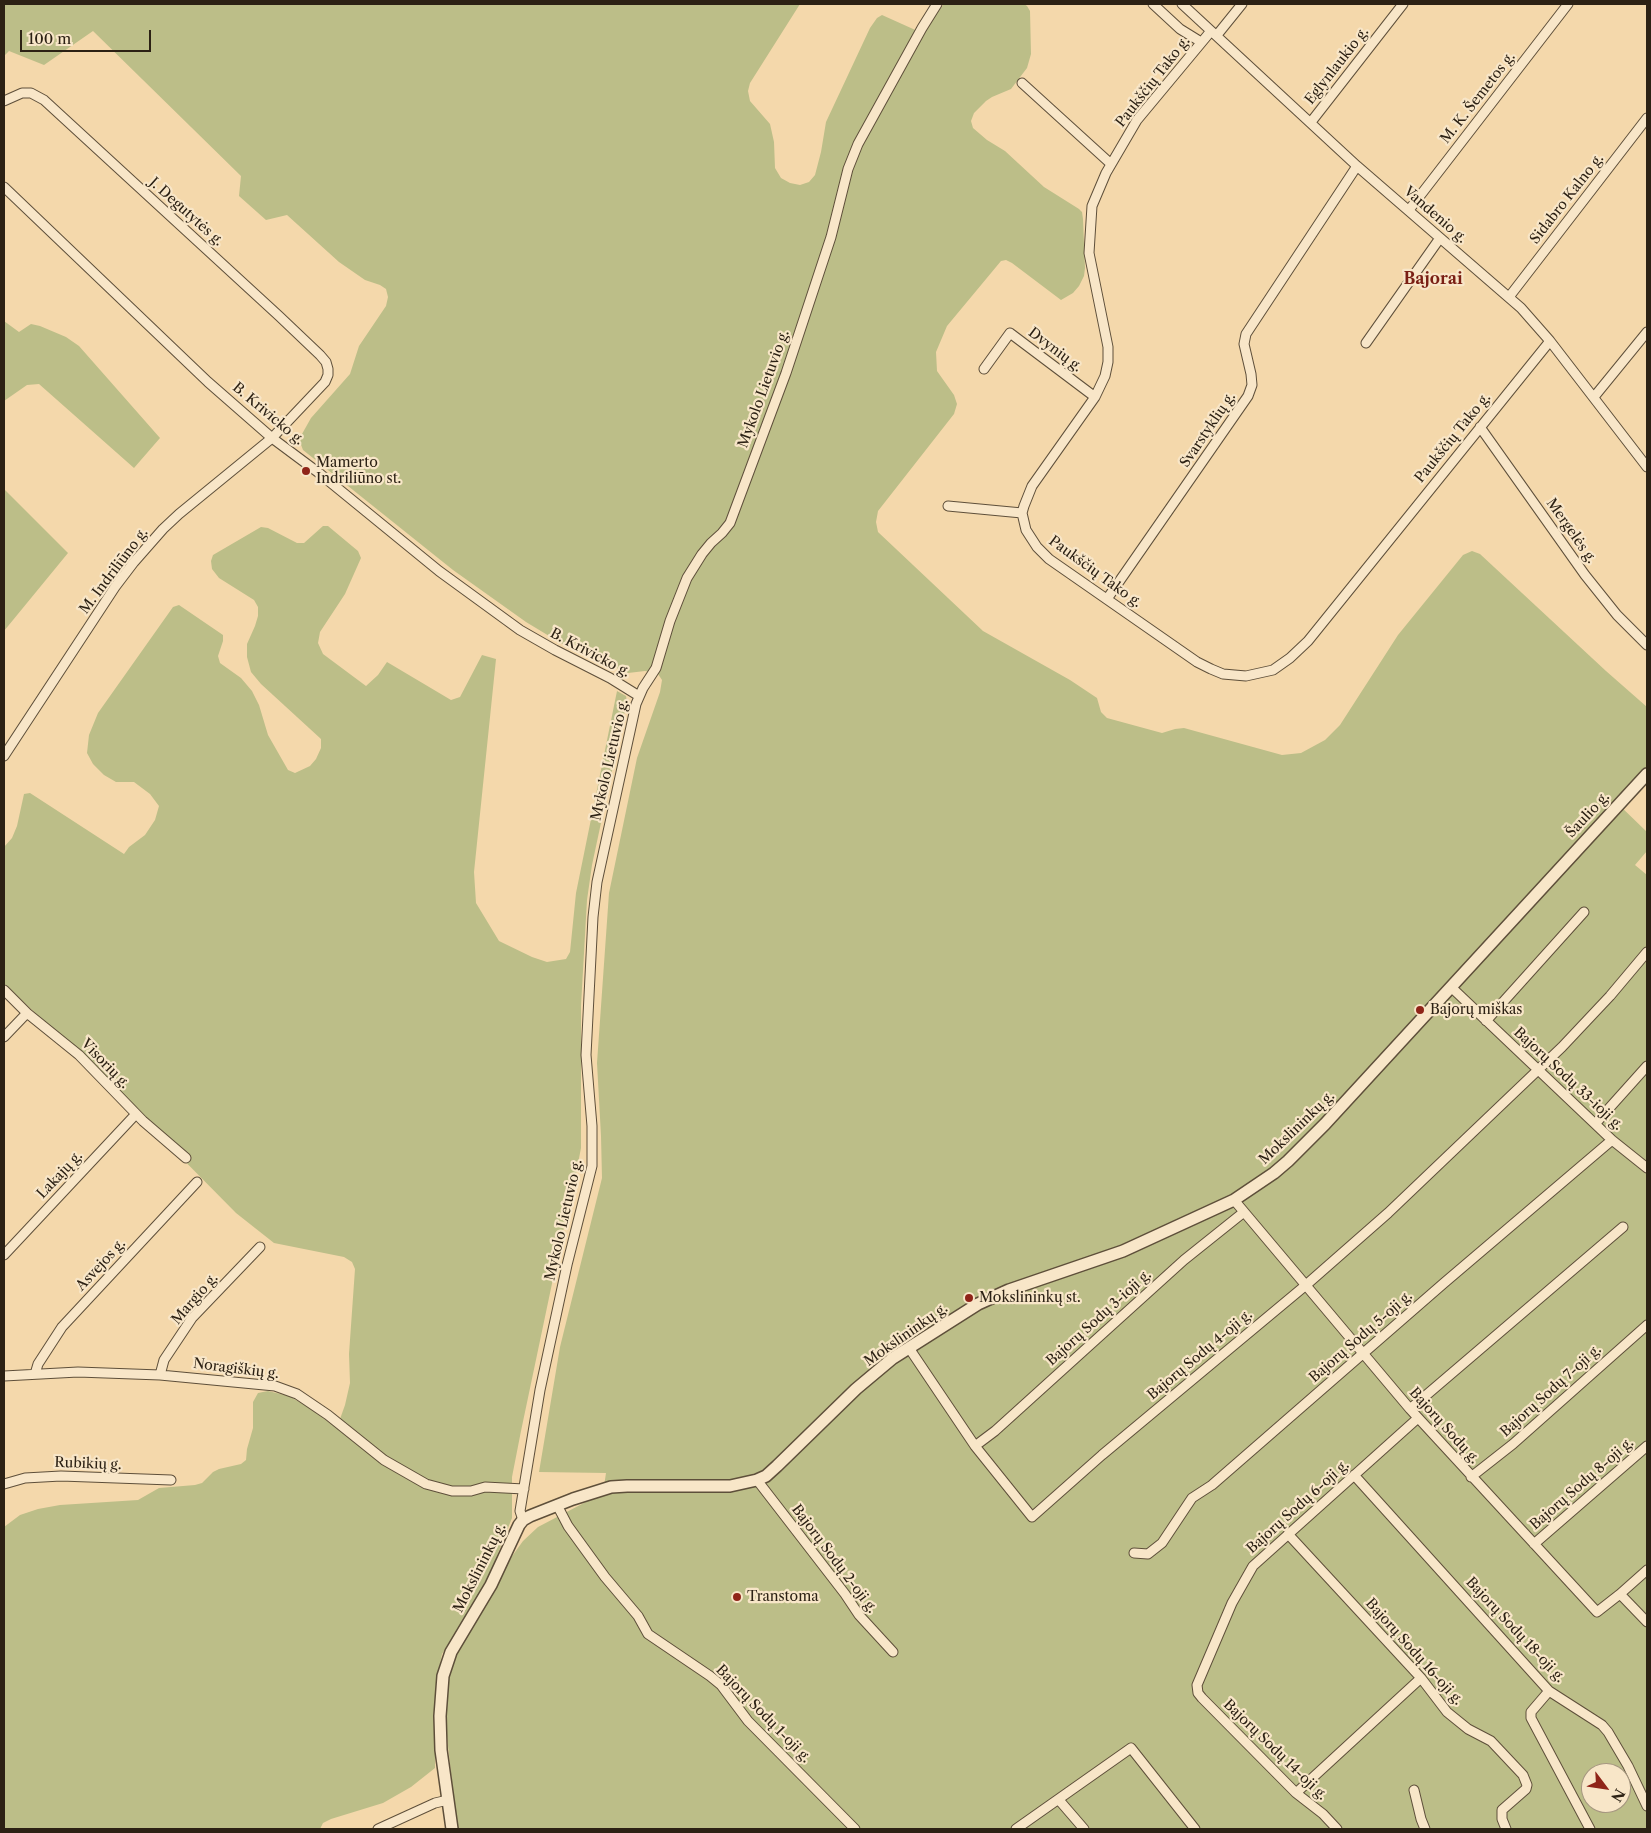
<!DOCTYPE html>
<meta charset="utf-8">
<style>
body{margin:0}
#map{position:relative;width:1651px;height:1833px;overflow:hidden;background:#f4d8ab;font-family:"Libre Caslon Text",serif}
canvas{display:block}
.frame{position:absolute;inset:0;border:5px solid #2c2114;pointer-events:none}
.north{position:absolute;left:1581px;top:1763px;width:50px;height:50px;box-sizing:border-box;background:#f8e6c8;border:1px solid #a69780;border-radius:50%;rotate:121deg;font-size:14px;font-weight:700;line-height:20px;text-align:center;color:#2c2114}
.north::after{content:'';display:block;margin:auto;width:18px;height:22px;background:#8f2418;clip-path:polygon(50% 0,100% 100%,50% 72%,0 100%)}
.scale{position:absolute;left:20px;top:30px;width:131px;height:22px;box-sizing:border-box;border:2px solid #2c2114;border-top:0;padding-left:6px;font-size:15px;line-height:18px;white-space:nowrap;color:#2c2114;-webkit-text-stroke:4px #f8e6c8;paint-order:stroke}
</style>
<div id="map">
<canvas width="1651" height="1833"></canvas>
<div class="frame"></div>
<div class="north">N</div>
<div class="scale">100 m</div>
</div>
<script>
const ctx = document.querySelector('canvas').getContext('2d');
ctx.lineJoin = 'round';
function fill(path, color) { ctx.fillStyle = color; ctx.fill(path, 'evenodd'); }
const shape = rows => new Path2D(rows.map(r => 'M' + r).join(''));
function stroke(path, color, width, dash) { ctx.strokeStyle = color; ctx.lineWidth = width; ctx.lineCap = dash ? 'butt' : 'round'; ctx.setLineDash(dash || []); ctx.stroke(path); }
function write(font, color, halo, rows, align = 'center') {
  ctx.font = font + ' "Libre Caslon Text",serif'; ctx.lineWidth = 4.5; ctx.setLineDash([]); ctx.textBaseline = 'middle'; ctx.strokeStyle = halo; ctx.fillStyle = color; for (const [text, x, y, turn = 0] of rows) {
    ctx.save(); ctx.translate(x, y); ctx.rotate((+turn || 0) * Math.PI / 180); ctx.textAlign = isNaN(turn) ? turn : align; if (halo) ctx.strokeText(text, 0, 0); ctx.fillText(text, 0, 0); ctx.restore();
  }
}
const green = shape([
 [4,4,800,4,750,83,748,91,750,101,770,124,774,142,775,168,781,178,790,183,800,185,809,182,815,175,821,152,826,122,870,28,877,18,882,15,922,33,944,4,1024,4,1027,6,1030,11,1031,54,1027,68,1011,89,992,97,986,101,974,113,971,121,973,128,987,140,1005,151,1044,187,1079,209,1082,212,1083,219,1085,268,1084,276,1079,286,1073,293,1061,300,1012,263,1006,260,1001,261,947,326,936,352,937,371,954,395,957,404,954,414,878,511,876,522,878,532,983,631,1070,680,1097,698,1101,712,1107,718,1162,733,1175,729,1184,728,1282,755,1301,753,1325,740,1340,725,1398,635,1463,555,1472,551,1480,554,1606,671,1647,707,1647,767,1616,802,1647,832,1647,851,1635,865,1647,875,1647,1829,457,1829,445,1718,447,1677,453,1654,505,1566,523,1541,538,1527,603,1493,606,1473,539,1472,560,1347,602,1178,601,1136,597,1063,609,893,637,758,660,692,662,680,658,674,645,671,628,673,564,645,526,622,453,570,303,450,300,442,302,434,311,418,350,374,359,346,386,306,388,297,386,289,380,285,365,280,339,262,287,215,266,220,239,196,241,176,93,31,44,65,9,51,4,56],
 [1591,1773,1621,1773,1621,1803,1591,1803],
 [4,321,19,332,31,324,40,326,66,337,79,346,160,438,134,468,39,384,27,385,4,401],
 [4,489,68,553,4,631],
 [323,526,328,526,358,551,361,558,345,594,320,632,318,643,323,654,366,686,378,675,387,662,451,700,460,697,482,655,496,659,474,872,476,903,499,941,532,957,547,962,566,959,570,952,576,893,617,691,626,696,627,701,592,865,587,900,581,1006,581,1148,574,1184,562,1236,521,1431,512,1477,512,1518,489,1576,476,1601,442,1654,437,1678,435,1713,435,1768,411,1787,383,1803,331,1819,323,1823,320,1829,4,1829,4,1527,20,1515,38,1509,60,1505,138,1500,159,1488,195,1485,202,1483,213,1472,219,1469,241,1464,246,1460,247,1449,253,1428,253,1402,258,1393,268,1391,289,1396,310,1408,331,1424,340,1419,345,1405,350,1383,349,1354,355,1269,352,1262,344,1257,274,1243,236,1213,72,1047,4,984,4,847,12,838,17,826,24,794,30,793,124,854,129,847,145,835,155,820,159,806,150,794,134,782,116,782,104,775,93,764,87,753,89,735,98,713,173,607,179,605,223,635,223,641,218,656,220,663,241,678,252,691,259,705,268,735,288,770,295,773,310,766,316,759,321,748,321,739,261,684,251,672,247,657,247,644,255,626,258,616,258,607,254,600,219,578,212,569,211,561,213,555,261,527,268,528,297,543,304,543]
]);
const minor = shape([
 [1153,4,1180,29,1201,42],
 [1182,4,1357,166,1521,308,1550,341,1647,467],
 [1211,31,1137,120,1106,173,1092,206,1089,253,1108,347,1108,362,1105,376,1095,397,1032,486,1024,506,1022,513,1026,530,1037,547,1049,559,1197,662,1211,669,1223,674,1246,676,1273,670,1290,658,1308,641,1550,341],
 [1217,35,1242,4],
 [1022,83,1111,164],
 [4,101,22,93,31,93,44,100,279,316,320,355,326,362,328,369,328,375,325,382,272,438,179,514,163,529,134,562,115,587,4,756],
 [1311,122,1403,4],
 [4,187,208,382,272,438,319,473,439,571,520,630,555,650,610,678,639,696],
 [1409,210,1568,4],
 [1509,297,1647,118],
 [1366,343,1440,238],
 [984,369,1010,333,1095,397],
 [1594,397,1647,332],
 [1480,427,1585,575,1617,615,1647,645],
 [948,506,1022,513],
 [1107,599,1248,396,1252,385,1251,374,1244,344,1246,334,1357,166],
 [1451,987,1612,1140,1647,1168],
 [4,990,27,1013,79,1055,143,1121,186,1158],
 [1486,1021,1584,912],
 [4,1037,27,1013],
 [1595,1124,1647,1066],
 [1234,1200,1410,1409,1597,1612,1620,1594,1647,1622],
 [4,1255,136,1114],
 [909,1348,975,1446,1032,1517,1102,1455,1306,1285,1388,1213,1562,1047,1610,996,1647,952],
 [35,1374,38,1364,62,1327,197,1182],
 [160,1375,164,1360,192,1318,260,1247],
 [4,1376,78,1372,160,1375,275,1386,297,1394,328,1415,384,1460,426,1484,452,1491,471,1491,485,1487,524,1489],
 [1410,1409,1623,1227],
 [975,1446,995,1431,1184,1260,1244,1212],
 [1354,1475,1549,1691,1602,1725,1608,1732,1628,1766,1647,1806],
 [1471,1477,1513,1444,1647,1325],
 [757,1480,845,1594,859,1615,893,1652],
 [4,1484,25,1478,61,1476,171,1480],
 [557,1505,568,1526,605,1577,638,1616,648,1634,710,1676,721,1685,748,1721,855,1829],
 [523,1520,520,1511,540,1390,567,1265,592,1166,592,1126,586,1055,593,917,597,882,636,704,643,688,656,668,670,621,687,578,702,554,711,543,722,533,730,523,786,373,831,237,848,169,858,144,922,28,937,4],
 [1288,1534,1421,1678,1447,1712,1468,1729,1491,1741,1523,1775,1527,1785,1526,1789,1502,1810,1502,1819,1506,1829],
 [1534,1544,1647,1446],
 [1134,1553,1148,1554,1162,1543,1192,1498,1212,1485,1444,1283,1612,1140],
 [1620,1594,1647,1570],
 [1549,1691,1531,1712,1531,1718,1590,1829],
 [1414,1790,1421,1819,1425,1829],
 [1296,1793,1421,1678],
 [1059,1800,1084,1829],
 [378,1829,435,1803,448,1800],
 [1016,1829,1131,1748,1195,1829],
 [1337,1829,1323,1814,1296,1793,1202,1698,1198,1693,1197,1685,1232,1603,1253,1566,1418,1418]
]);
const tertiary = shape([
 [452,1829,441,1750,440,1716,443,1676,451,1652,491,1585,519,1525,523,1520,530,1516,573,1499,611,1487,627,1486,730,1486,757,1480,766,1476,777,1466,856,1389,893,1358,978,1304,1009,1290,1123,1251,1234,1200,1274,1173,1288,1161,1325,1124,1647,774]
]);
const markers = [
 [306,471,5,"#8f2418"],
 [1420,1010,5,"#8f2418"],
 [969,1298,5,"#8f2418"],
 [737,1597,5,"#8f2418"]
];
const streetNames = [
 ["Eglynlaukio g.",1337,66,-52],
 ["Paukščių Tako g.",1153,82,-52],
 ["M. K. Šemetos g.",1478,98,-52],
 ["Sidabro Kalno g.",1567,199,-52],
 ["J. Degutytės g.",186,212,42],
 ["Vandenio g.",1435,215,41],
 ["Dvynių g.",1055,350,37],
 ["Mykolo Lietuvio g.",764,389,-70],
 ["B. Krivicko g.",268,414,40],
 ["Svarstyklių g.",1208,430,-56],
 ["Paukščių Tako g.",1453,438,-51],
 ["Mergelės g.",1571,531,55],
 ["M. Indriliūno g.",114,571,-53],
 ["Paukščių Tako g.",1095,572,36],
 ["B. Krivicko g.",590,653,28],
 ["Mykolo Lietuvio g.",610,760,-77],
 ["Šaulio g.",1588,815,-47],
 ["Visorių g.",105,1064,46],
 ["Bajorų Sodų 33-ioji g.",1568,1079,43],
 ["Mokslininkų g.",1297,1128,-44],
 ["Lakajų g.",60,1175,-47],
 ["Mykolo Lietuvio g.",564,1220,-77],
 ["Asvejos g.",101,1265,-47],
 ["Margio g.",195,1299,-49],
 ["Bajorų Sodų 3-ioji g.",1099,1318,-42],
 ["Mokslininkų g.",906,1335,-35],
 ["Bajorų Sodų 5-oji g.",1361,1337,-41],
 ["Bajorų Sodų 4-oji g.",1200,1355,-40],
 ["Noragiškių g.",236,1369,7],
 ["Bajorų Sodų 7-oji g.",1551,1391,-42],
 ["Bajorų Sodų g.",1444,1426,48],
 ["Rubikių g.",88,1464,2],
 ["Bajorų Sodų 8-oji g.",1582,1484,-41],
 ["Bajorų Sodų 6-oji g.",1298,1507,-42],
 ["Bajorų Sodų 2-oji g.",834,1559,53],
 ["Mokslininkų g.",480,1568,-63],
 ["Bajorų Sodų 18-oji g.",1515,1630,47],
 ["Bajorų Sodų 16-oji g.",1414,1652,48],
 ["Bajorų Sodų 1-oji g.",763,1714,46],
 ["Bajorų Sodų 14-oji g.",1275,1750,44]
];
const poiNames = [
 ["Mamerto",316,463],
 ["Indriliūno st.",316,479],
 ["Bajorų miškas",1430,1010],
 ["Mokslininkų st.",979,1298],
 ["Transtoma",747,1597]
];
const quarterNames = [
 ["Bajorai",1433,279]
];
fill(green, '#bcbe88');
stroke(minor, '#5e4f3a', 11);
stroke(tertiary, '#5e4f3a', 14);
stroke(minor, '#f8e6c8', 9);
stroke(tertiary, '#f8e6c8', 11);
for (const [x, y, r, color] of markers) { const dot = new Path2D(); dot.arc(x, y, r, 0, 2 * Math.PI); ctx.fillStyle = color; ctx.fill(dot); stroke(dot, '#f8e6c8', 2); }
write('14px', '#2c2114', '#f8e6c8', streetNames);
write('14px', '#2c2114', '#f8e6c8', poiNames, 'left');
write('bold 16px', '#7a1f14', '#f8e6c8', quarterNames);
</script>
